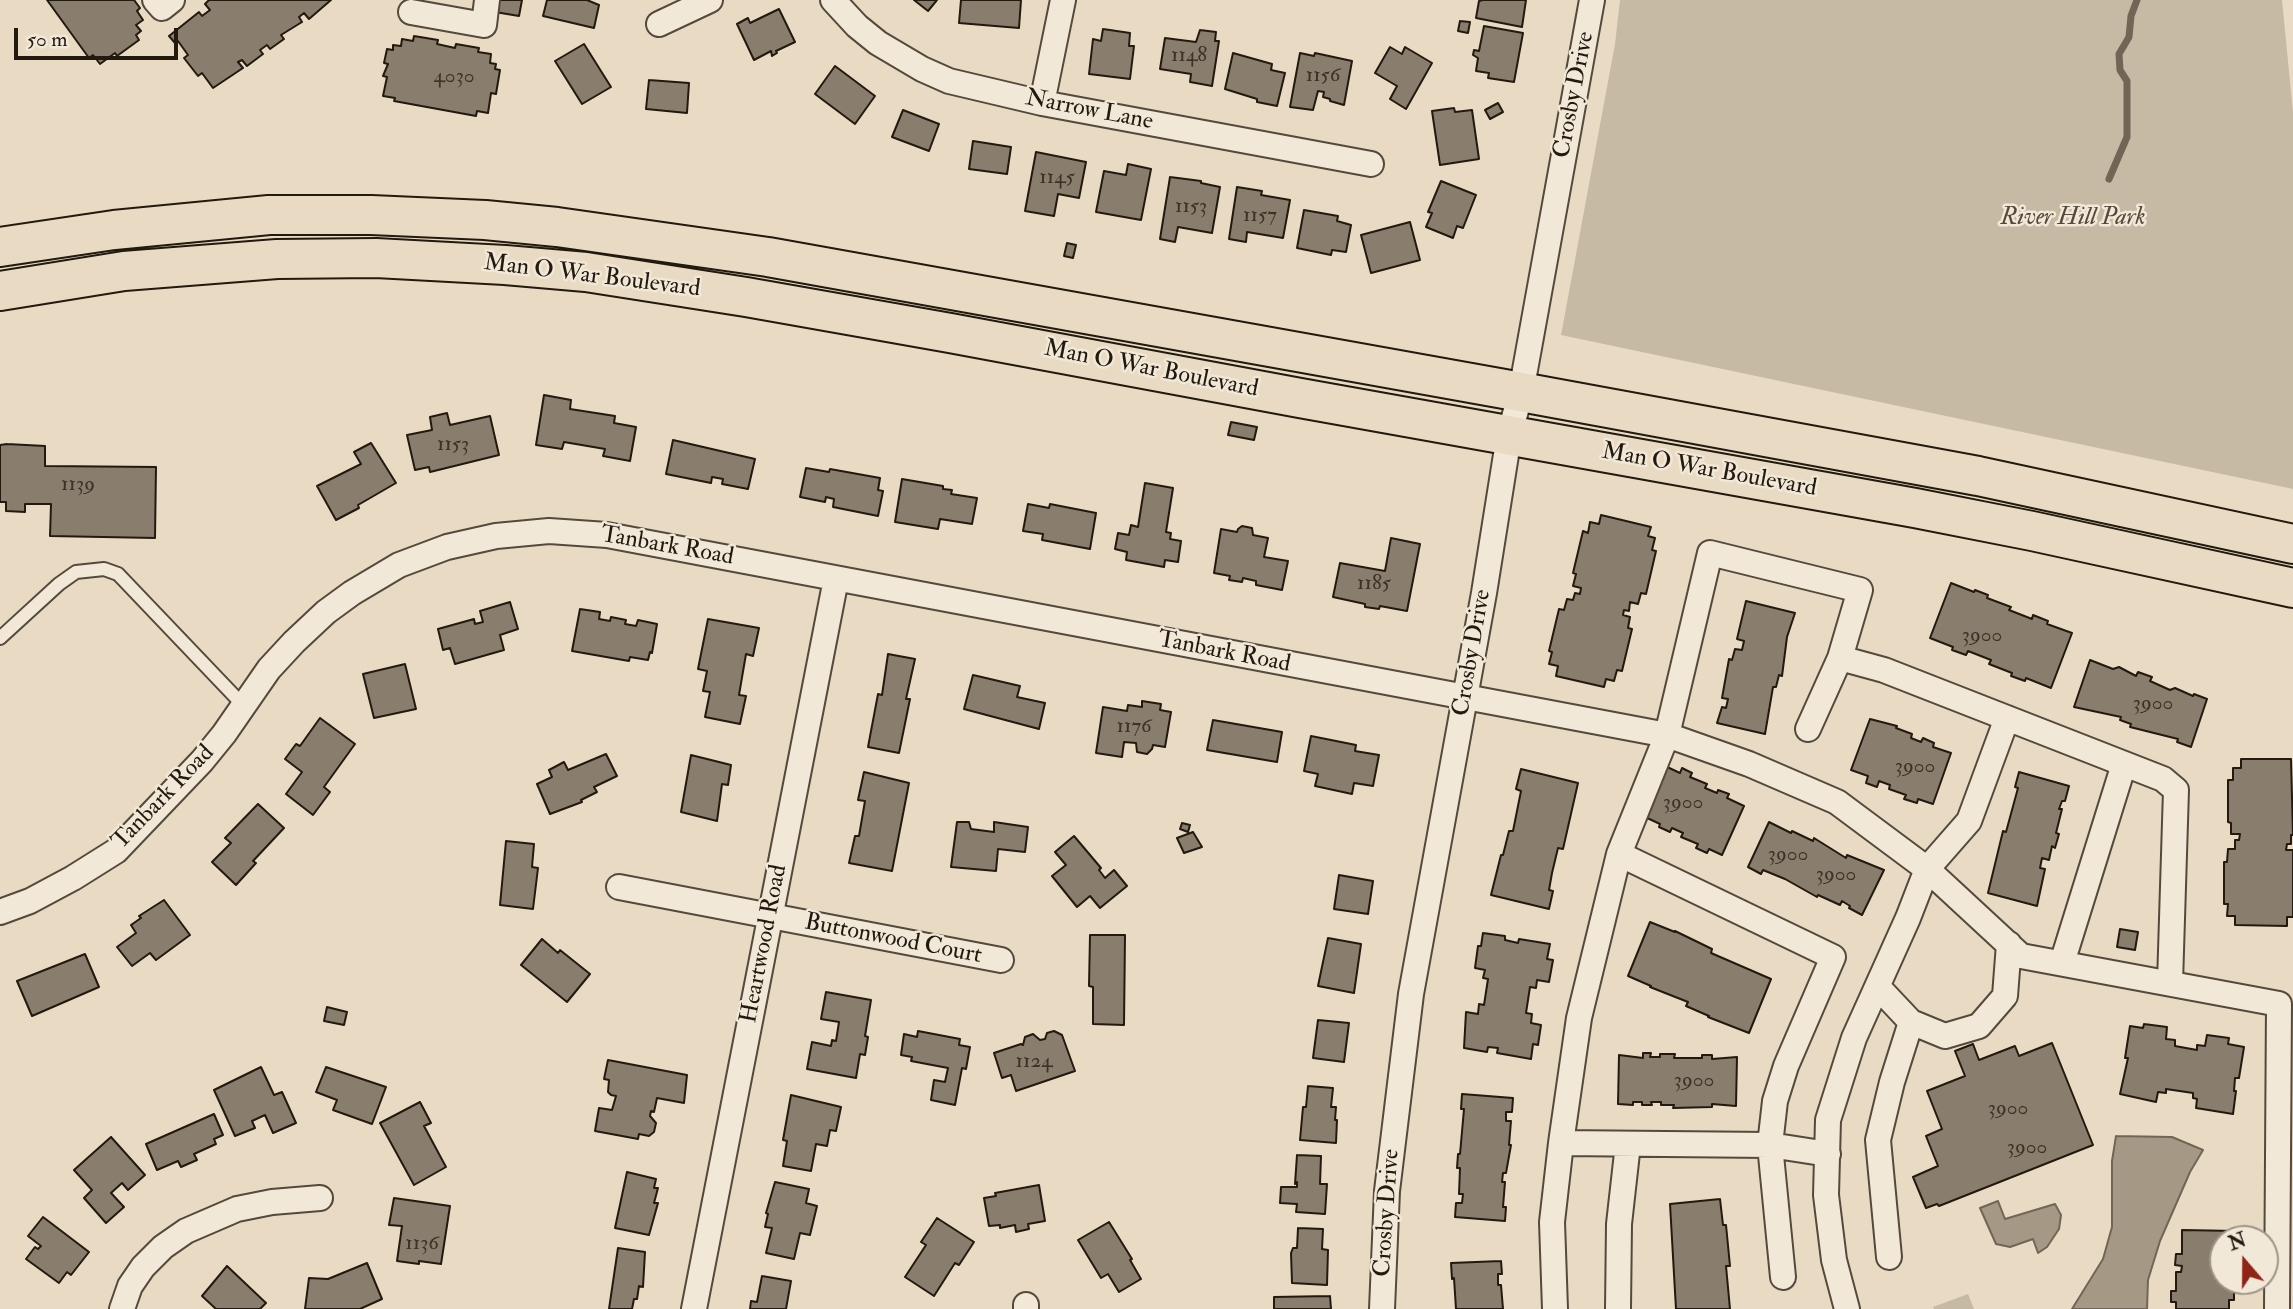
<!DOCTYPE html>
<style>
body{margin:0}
#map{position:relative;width:2293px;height:1309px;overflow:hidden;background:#e9dbc3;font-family:"IM FELL Double Pica",serif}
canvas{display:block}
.north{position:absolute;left:2209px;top:1225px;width:70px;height:70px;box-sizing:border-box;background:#f1e8d8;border:2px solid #9e9588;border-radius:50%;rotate:340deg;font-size:19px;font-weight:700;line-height:28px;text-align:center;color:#22190f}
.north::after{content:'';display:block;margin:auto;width:24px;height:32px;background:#8f2418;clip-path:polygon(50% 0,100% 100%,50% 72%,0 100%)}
.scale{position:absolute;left:14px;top:28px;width:164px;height:32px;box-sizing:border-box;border:4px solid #22190f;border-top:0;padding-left:9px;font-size:21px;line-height:24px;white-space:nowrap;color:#22190f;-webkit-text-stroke:5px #f1e8d8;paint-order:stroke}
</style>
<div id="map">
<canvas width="2293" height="1309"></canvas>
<div class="north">N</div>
<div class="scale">50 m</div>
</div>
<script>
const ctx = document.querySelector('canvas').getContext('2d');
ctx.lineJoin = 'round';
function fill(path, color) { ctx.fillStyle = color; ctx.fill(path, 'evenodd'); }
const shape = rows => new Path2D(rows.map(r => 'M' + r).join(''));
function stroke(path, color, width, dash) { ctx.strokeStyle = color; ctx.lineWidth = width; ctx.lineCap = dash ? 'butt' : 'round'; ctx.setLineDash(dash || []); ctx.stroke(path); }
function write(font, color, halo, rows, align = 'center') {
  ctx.font = font + ' "IM FELL Double Pica",serif'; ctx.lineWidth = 5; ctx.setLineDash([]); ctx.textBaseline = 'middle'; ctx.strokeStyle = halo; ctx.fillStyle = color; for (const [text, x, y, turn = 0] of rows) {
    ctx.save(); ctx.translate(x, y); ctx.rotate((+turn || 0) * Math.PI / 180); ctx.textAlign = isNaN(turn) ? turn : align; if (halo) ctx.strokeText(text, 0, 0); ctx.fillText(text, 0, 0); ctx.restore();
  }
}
const green = shape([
 [1620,0,2282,0,2293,112,2293,489,1561,335,1615,44],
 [1968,1294,1974,1309,1934,1309,1933,1307]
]);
const water = shape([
 [2116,1136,2172,1137,2203,1150,2190,1172,2160,1241,2148,1280,2147,1309,2072,1309,2103,1259,2112,1227,2112,1161,2116,1136],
 [1998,1201,2005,1219,2055,1204,2061,1215,2059,1229,2047,1247,2038,1253,2033,1239,2010,1247,1996,1244,1980,1208,1998,1201]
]);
const stream = shape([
 [2109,179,2127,137,2127,81,2120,70,2119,54,2129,37,2131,16,2137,0]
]);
const building = shape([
 [47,0,134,0,140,8,137,11,143,20,136,25,141,31,136,35,139,40,117,56,115,53,100,64,93,55,89,58,47,0],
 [209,0,331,0,309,19,304,13,299,17,302,22,281,35,284,39,270,49,267,45,260,50,263,54,247,66,242,60,238,62,243,68,213,88,202,73,198,76,184,58,188,55,178,41,175,43,169,36,199,12,202,16,210,10,205,4,209,0],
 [497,0,522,0,519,16,495,12,497,0],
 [547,0,587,0,599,5,594,28,543,16,547,0],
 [914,0,937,0,928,11,914,0],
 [961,0,1021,0,1019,28,959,23,961,0],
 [1483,0,1526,0,1522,27,1476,18,1479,1,1483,0],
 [779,9,795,42,776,51,777,53,772,56,771,51,754,60,737,24,748,18,750,23,779,9],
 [1460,21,1470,22,1468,33,1458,31,1460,21],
 [1484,26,1523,33,1514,82,1488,78,1489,73,1476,71,1478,58,1473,55,1474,50,1479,51,1484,26],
 [1103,29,1130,33,1129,46,1134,46,1130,79,1089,74,1093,39,1101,41,1103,29],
 [1200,30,1216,32,1215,41,1219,41,1212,86,1190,82,1191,74,1160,69,1165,38,1196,42,1200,30],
 [414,36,438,40,437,44,455,48,456,44,479,48,478,52,491,54,490,63,496,64,495,69,500,70,496,94,491,93,488,113,477,111,476,116,394,101,395,98,383,96,387,77,383,76,388,64,384,63,387,49,393,50,393,45,401,46,402,39,413,41,414,36],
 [584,44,611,87,582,104,555,61,584,44],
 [1390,47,1402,54,1405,47,1432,63,1406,109,1390,99,1397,86,1375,73,1390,47],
 [1233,53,1272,64,1271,70,1285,73,1277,106,1257,102,1257,99,1225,89,1233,53],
 [1300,53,1314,56,1315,53,1352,61,1344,105,1330,101,1330,99,1323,97,1324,92,1318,91,1313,110,1290,107,1300,53],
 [835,66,875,96,855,124,815,94,835,66],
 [649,80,689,83,687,113,646,109,649,80],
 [1498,103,1503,112,1490,119,1485,110,1498,103],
 [1454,108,1455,112,1472,110,1479,159,1440,165,1432,111,1454,108],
 [903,110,939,124,929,151,892,137,903,110],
 [973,141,1011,147,1007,174,969,169,973,141],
 [1036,152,1086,162,1079,198,1058,194,1054,216,1025,211,1036,152],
 [1128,164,1151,169,1141,220,1096,212,1104,171,1126,175,1128,164],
 [1170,177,1201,181,1201,183,1220,187,1212,233,1178,227,1175,242,1160,239,1170,177],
 [1441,181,1476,195,1463,228,1457,226,1453,238,1426,227,1432,213,1428,212,1441,181],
 [1237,187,1262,191,1261,195,1290,200,1283,238,1247,232,1246,242,1229,239,1237,187],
 [1304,210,1338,216,1337,221,1351,225,1346,252,1332,250,1331,255,1297,248,1304,210],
 [1410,222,1420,260,1371,273,1361,235,1410,222],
 [1067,243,1076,245,1073,258,1064,256,1067,243],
 [544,395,571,400,570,409,615,416,614,423,636,427,630,461,603,456,605,449,564,442,562,449,536,445,544,395],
 [447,413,450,425,490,416,499,455,430,472,429,467,415,470,407,435,432,430,430,417,447,413],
 [1231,422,1257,427,1254,440,1228,435,1231,422],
 [673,440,755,459,748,489,722,484,723,479,712,477,711,483,666,474,673,440],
 [371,443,396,483,358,505,359,508,336,520,317,486,361,464,354,452,371,443],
 [7,444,45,446,45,466,156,467,155,538,50,536,51,504,25,504,25,512,6,511,6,502,0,502,0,445,7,444],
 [806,468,829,472,830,469,880,478,878,490,883,491,878,516,833,507,834,499,826,497,825,502,800,497,806,468],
 [902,479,943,486,943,489,952,490,951,494,977,498,972,524,940,519,938,529,895,522,902,479],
 [1145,483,1173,488,1166,532,1171,533,1170,539,1181,541,1178,562,1165,560,1164,567,1126,560,1127,552,1115,549,1118,533,1129,535,1131,525,1138,527,1145,483],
 [1028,504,1049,508,1050,504,1096,513,1090,549,1042,540,1043,534,1023,531,1028,504],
 [1601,515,1651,527,1648,536,1655,538,1652,550,1656,551,1646,594,1641,593,1638,604,1630,602,1629,611,1624,610,1623,615,1630,617,1628,628,1632,629,1622,671,1617,670,1614,681,1606,679,1604,687,1556,676,1558,666,1549,664,1552,652,1549,651,1559,609,1564,610,1567,599,1573,600,1575,593,1580,594,1581,588,1573,586,1576,574,1573,573,1583,531,1588,533,1590,522,1599,524,1601,515],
 [1242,526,1252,528,1253,535,1268,538,1264,557,1288,561,1282,590,1256,585,1256,581,1243,578,1242,582,1229,580,1230,576,1214,573,1221,529,1237,532,1238,529,1242,526],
 [1391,538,1420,544,1407,611,1380,606,1379,609,1365,607,1365,604,1333,597,1340,563,1385,571,1391,538],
 [1951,583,1974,592,1975,590,1988,595,1987,598,2011,607,2009,610,2032,619,2033,615,2048,621,2047,624,2072,633,2051,688,2026,678,2025,681,2011,676,2012,673,1989,664,1991,660,1968,651,1966,655,1952,650,1953,647,1930,638,1951,583],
 [1746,601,1795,613,1787,637,1782,676,1779,675,1776,687,1773,687,1765,734,1717,723,1722,707,1726,708,1728,699,1722,698,1729,659,1732,660,1735,649,1742,650,1744,641,1737,639,1746,601],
 [510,602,518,629,500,635,504,650,455,664,450,648,443,650,438,629,474,619,475,624,483,622,480,611,510,602],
 [580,609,600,612,599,619,610,621,611,617,626,620,625,624,636,626,638,620,657,624,652,653,650,652,648,660,630,657,629,661,572,651,580,609],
 [708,619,759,628,753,656,746,654,739,695,746,696,740,724,705,717,710,692,703,691,707,671,698,669,708,619],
 [888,654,915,659,906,699,910,699,899,753,868,747,878,694,882,695,888,654],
 [2090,660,2113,669,2119,667,2136,676,2138,672,2152,677,2150,681,2170,690,2175,688,2193,696,2194,694,2207,699,2191,747,2177,742,2178,739,2130,727,2131,724,2120,720,2121,717,2074,707,2090,660],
 [405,664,416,709,374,718,363,674,405,664],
 [973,675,1020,686,1017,697,1045,703,1039,729,964,709,973,675],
 [1142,701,1161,704,1160,710,1171,712,1165,747,1153,745,1152,749,1147,754,1137,752,1136,743,1124,742,1122,757,1096,753,1103,707,1127,711,1128,705,1142,707,1142,701],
 [320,718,355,744,324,787,330,792,313,815,286,794,302,772,285,759,296,744,300,746,320,718],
 [1870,719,1897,726,1896,728,1912,734,1911,738,1921,742,1923,738,1934,743,1933,747,1951,753,1933,804,1918,799,1917,803,1904,799,1906,795,1889,789,1890,785,1879,781,1877,787,1866,783,1868,776,1851,770,1870,719],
 [1213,720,1282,732,1277,762,1207,750,1213,720],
 [1311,736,1356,745,1355,751,1379,755,1373,786,1354,783,1352,794,1315,786,1318,774,1304,771,1311,736],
 [606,754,617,776,594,787,597,792,581,800,582,802,550,814,537,784,552,777,549,770,564,762,568,770,606,754],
 [691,755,731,765,728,785,722,784,717,821,681,812,691,755],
 [2241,759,2291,759,2293,835,2291,835,2291,844,2287,844,2286,850,2293,850,2293,917,2287,917,2287,926,2235,925,2235,916,2227,916,2228,904,2224,904,2224,862,2227,862,2228,849,2235,849,2235,840,2239,840,2240,834,2231,834,2231,823,2228,822,2228,780,2233,780,2233,768,2241,768,2241,759],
 [1665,766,1680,773,1682,768,1692,773,1690,777,1707,784,1705,788,1717,793,1718,790,1729,794,1727,798,1744,806,1722,855,1709,849,1707,853,1696,848,1698,844,1681,837,1683,833,1672,828,1670,832,1659,827,1660,824,1643,816,1665,766],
 [1521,769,1578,783,1563,849,1558,848,1552,873,1549,890,1553,891,1549,909,1491,895,1501,855,1503,855,1509,831,1513,831,1521,791,1516,789,1521,769],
 [864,772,909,783,892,871,849,863,855,836,859,836,865,801,858,800,864,772],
 [2019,772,2069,786,2065,801,2062,801,2059,809,2062,809,2056,833,2059,834,2055,848,2052,846,2049,860,2042,858,2040,868,2045,869,2037,906,1988,893,2003,831,2006,832,2018,788,2015,787,2019,772],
 [258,804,284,828,253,861,256,863,236,885,212,862,231,843,225,838,258,804],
 [957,822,969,822,971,829,994,832,994,822,1028,827,1025,852,998,849,996,871,951,867,957,822],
 [1769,822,1791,833,1792,831,1813,841,1814,838,1846,858,1847,855,1884,870,1862,915,1849,908,1850,906,1842,901,1840,905,1818,895,1817,897,1785,879,1763,870,1761,874,1748,867,1769,822],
 [1182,823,1190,825,1188,832,1180,829,1182,823],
 [1193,832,1202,847,1184,853,1177,838,1193,832],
 [1074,836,1101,868,1099,870,1105,878,1114,870,1127,886,1100,908,1090,896,1077,907,1052,876,1066,865,1055,852,1074,836],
 [506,841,534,844,532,867,538,868,533,909,500,905,506,841],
 [1339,875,1373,881,1368,914,1334,909,1339,875],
 [164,900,190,935,156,960,150,953,132,966,117,947,136,933,131,925,141,918,139,916,164,900],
 [1650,922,1675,932,1675,931,1712,949,1711,953,1771,979,1749,1033,1708,1017,1709,1016,1686,1006,1688,1002,1650,987,1651,986,1628,976,1650,922],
 [2120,929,2138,932,2135,950,2117,947,2120,929],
 [1483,933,1505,936,1505,940,1518,943,1519,939,1550,944,1547,959,1553,960,1549,982,1537,980,1536,988,1530,987,1526,1013,1532,1014,1531,1023,1541,1025,1538,1045,1533,1044,1531,1059,1497,1053,1498,1048,1488,1047,1487,1052,1464,1048,1466,1012,1478,1014,1479,1004,1484,1005,1488,979,1483,978,1485,970,1475,968,1478,946,1481,946,1483,933],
 [1090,935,1125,935,1124,1025,1093,1024,1093,987,1089,986,1090,935],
 [1328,938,1361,944,1354,993,1318,986,1328,938],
 [542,939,558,953,560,950,590,974,567,1002,521,965,542,939],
 [85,954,99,987,32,1016,17,981,85,954],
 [826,992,871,1000,865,1036,868,1037,865,1055,860,1054,856,1078,807,1069,812,1042,831,1046,832,1040,836,1041,839,1022,821,1019,826,992],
 [327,1007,347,1012,344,1025,324,1021,327,1007],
 [1318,1020,1349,1023,1344,1062,1313,1058,1318,1020],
 [2144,1024,2167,1027,2166,1039,2175,1040,2175,1046,2197,1050,2197,1045,2205,1046,2207,1035,2229,1038,2228,1044,2244,1047,2239,1078,2235,1078,2234,1091,2236,1091,2233,1114,2196,1108,2197,1099,2193,1098,2193,1093,2166,1089,2166,1093,2158,1092,2156,1102,2120,1094,2128,1058,2125,1058,2130,1026,2143,1028,2144,1024],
 [918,1031,960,1039,959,1045,970,1047,966,1069,962,1068,955,1105,931,1100,934,1080,945,1082,948,1068,911,1061,912,1057,901,1055,904,1034,917,1037,918,1031],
 [1054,1031,1062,1035,1075,1071,1016,1091,1011,1075,1002,1078,994,1053,1021,1044,1023,1045,1025,1037,1033,1034,1040,1040,1045,1039,1047,1033,1054,1031],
 [2052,1043,2093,1145,1939,1206,1937,1204,1926,1208,1913,1177,1938,1166,1926,1136,1942,1129,1927,1091,1965,1076,1955,1051,1973,1044,1979,1060,2015,1046,2019,1056,2052,1043],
 [1643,1053,1651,1053,1650,1057,1660,1057,1660,1054,1675,1054,1674,1058,1702,1058,1702,1055,1712,1055,1712,1059,1737,1057,1736,1106,1712,1104,1712,1107,1673,1108,1674,1105,1661,1105,1661,1102,1651,1102,1652,1105,1642,1105,1642,1102,1633,1102,1633,1105,1618,1104,1619,1055,1643,1058,1643,1053],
 [608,1060,687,1075,684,1103,657,1098,654,1112,651,1111,650,1116,656,1123,654,1132,649,1136,639,1134,638,1139,595,1131,599,1108,612,1110,616,1096,611,1095,608,1092,609,1080,604,1079,608,1060],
 [261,1067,274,1095,282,1092,296,1123,273,1133,265,1115,252,1121,255,1128,235,1136,214,1090,261,1067],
 [326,1067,386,1087,372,1124,333,1110,337,1100,316,1092,326,1067],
 [1308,1086,1333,1088,1331,1107,1336,1107,1335,1120,1337,1120,1336,1143,1300,1140,1303,1107,1306,1107,1308,1086],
 [1462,1094,1513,1098,1512,1112,1506,1112,1506,1121,1511,1121,1509,1145,1511,1145,1506,1173,1503,1173,1502,1182,1505,1182,1503,1207,1506,1207,1505,1221,1455,1217,1456,1203,1462,1203,1463,1194,1459,1194,1460,1168,1457,1168,1458,1154,1460,1154,1464,1109,1461,1109,1462,1094],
 [791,1095,841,1107,836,1131,830,1130,827,1146,816,1144,811,1171,783,1166,787,1141,783,1140,791,1095],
 [420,1102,431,1123,424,1126,446,1167,414,1185,380,1123,420,1102],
 [214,1114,223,1135,214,1139,216,1144,194,1154,197,1160,181,1167,178,1161,157,1170,146,1144,214,1114],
 [111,1137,145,1175,128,1190,122,1183,111,1193,124,1207,106,1223,84,1198,92,1190,74,1170,111,1137],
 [1297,1155,1321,1156,1320,1184,1327,1184,1325,1214,1296,1212,1297,1204,1280,1203,1281,1187,1297,1187,1297,1182,1295,1184,1297,1155],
 [627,1172,656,1179,654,1188,658,1188,654,1203,658,1203,649,1235,615,1228,627,1172],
 [775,1182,809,1189,806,1203,817,1206,810,1235,800,1233,794,1259,766,1253,772,1228,765,1227,768,1214,766,1213,775,1182],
 [1039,1185,1045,1221,1028,1224,1029,1229,1016,1232,1015,1225,1000,1228,1000,1225,989,1226,984,1198,996,1196,995,1193,1039,1185],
 [394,1198,450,1206,441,1264,419,1261,419,1264,397,1261,402,1226,389,1225,394,1198],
 [1720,1199,1723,1225,1726,1225,1730,1266,1726,1266,1730,1309,1676,1309,1670,1204,1720,1199],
 [43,1217,89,1252,71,1275,67,1272,59,1283,26,1259,35,1247,38,1249,41,1246,28,1236,43,1217],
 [937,1218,974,1242,959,1265,955,1263,934,1296,905,1277,926,1245,921,1242,937,1218],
 [1109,1222,1132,1259,1130,1260,1141,1279,1119,1292,1108,1274,1101,1278,1078,1240,1109,1222],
 [1298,1228,1323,1229,1322,1249,1328,1250,1327,1285,1292,1283,1291,1253,1293,1248,1297,1248,1298,1228],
 [2182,1230,2236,1231,2235,1239,2223,1239,2223,1281,2230,1281,2230,1288,2234,1288,2234,1300,2229,1300,2229,1309,2176,1309,2176,1302,2171,1302,2171,1291,2176,1291,2176,1272,2181,1272,2182,1266,2175,1265,2176,1254,2182,1254,2182,1230],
 [618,1248,645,1252,643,1287,639,1286,637,1299,634,1299,632,1309,609,1309,618,1248],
 [1501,1261,1502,1274,1498,1274,1498,1285,1501,1285,1503,1309,1456,1309,1454,1278,1452,1279,1451,1263,1501,1261],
 [367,1263,382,1299,360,1309,305,1309,309,1278,328,1279,367,1263],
 [227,1266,266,1303,260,1309,216,1309,202,1296,227,1266],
 [762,1276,791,1281,786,1309,750,1309,751,1301,757,1302,762,1276],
 [1330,1296,1331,1309,1274,1309,1274,1297,1330,1296]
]);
const lane = shape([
 [0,638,59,584,76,572,104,569,118,574,243,705]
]);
const street = shape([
 [155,0,162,8,172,0],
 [833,0,857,26,878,43,922,69,949,81,1042,103,1371,164],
 [411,12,484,25,487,0],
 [659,24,710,0],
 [1042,103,1063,0],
 [1808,729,1840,658],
 [1619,854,1667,735,1710,553,1860,590,1840,658,1884,670,2163,779,2176,790,2170,983],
 [619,887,1001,960],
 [0,912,30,901,73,878,116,851,202,761,224,734,269,669,294,642,326,612,352,593,399,565,447,547,496,536,549,531,607,535,1667,735,1749,764,1837,802,1927,869,2021,956,2279,1004,2277,1309],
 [2062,963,2124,764],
 [1878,987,1911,1022,1945,1036,1979,1026,2005,996,2009,944],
 [1889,1257,1878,1140,1892,1082,1911,1022],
 [1783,1277,1770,1145,1561,1143,1579,1018,1619,854,1833,957,1786,1066,1775,1101,1770,1145,1828,1154],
 [1026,1305,1026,1309],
 [122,1309,130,1286,143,1267,163,1247,186,1231,237,1209,272,1202,320,1198],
 [694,1309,836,579],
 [1382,1309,1387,1191,1411,994,1484,593,1509,436,1521,392,1592,0],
 [1555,1309,1552,1222,1561,1143],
 [1618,1309,1619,1224,1628,1144],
 [1847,1309,1834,1260,1826,1195,1828,1120,1854,1038,1908,918,1927,869,1969,821,2007,718]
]);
const primary = shape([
 [0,247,114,230,269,215,371,215,485,220,557,227,768,257,1521,392,1978,476,2293,544],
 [0,291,124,271,277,259,376,258,505,265,586,272,746,297,950,333,1300,398,1915,508,2032,531,2293,588]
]);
const numberNames = [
 ["1148",1189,56],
 ["1156",1323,76],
 ["4030",454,77],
 ["1145",1057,178],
 ["1153",1191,207],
 ["1157",1260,216],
 ["1153",453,445],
 ["1139",78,485],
 ["1185",1374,584],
 ["3900",1982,636],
 ["3900",2153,704],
 ["1176",1134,727],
 ["3900",1915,767],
 ["3900",1683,803],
 ["3900",1788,855],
 ["3900",1836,875],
 ["1124",1034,1062],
 ["3900",1694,1081],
 ["3900",2008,1109],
 ["3900",2027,1148],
 ["1136",422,1244]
];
const streetNames = [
 ["Crosby Drive",1575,95,-79],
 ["Narrow Lane",1089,111,11],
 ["Man O War Boulevard",592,277,7],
 ["Man O War Boulevard",1151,370,11],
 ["Man O War Boulevard",1709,471,10],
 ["Tanbark Road",667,547,10],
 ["Tanbark Road",1224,653,11],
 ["Crosby Drive",1473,653,-80],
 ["Tanbark Road",164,798,-46],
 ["Buttonwood Court",893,940,11],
 ["Heartwood Road",765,944,-79],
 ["Crosby Drive",1388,1213,-86]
];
const parkNames = [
 ["River Hill Park",2073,219]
];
fill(green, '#c7baa4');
fill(water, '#a59986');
stroke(water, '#716656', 2);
stroke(stream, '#716656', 7);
fill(building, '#897e6d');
stroke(building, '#22190f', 2);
stroke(lane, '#544a3c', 16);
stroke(street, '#544a3c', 28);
stroke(primary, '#22190f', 42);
stroke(lane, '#f1e8d8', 12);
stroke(street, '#f1e8d8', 24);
stroke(primary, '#e9dbc3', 38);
write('21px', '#3c3226', null, numberNames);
write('24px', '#22190f', '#f1e8d8', streetNames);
write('italic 24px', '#54493c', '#f1e8d8', parkNames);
</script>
